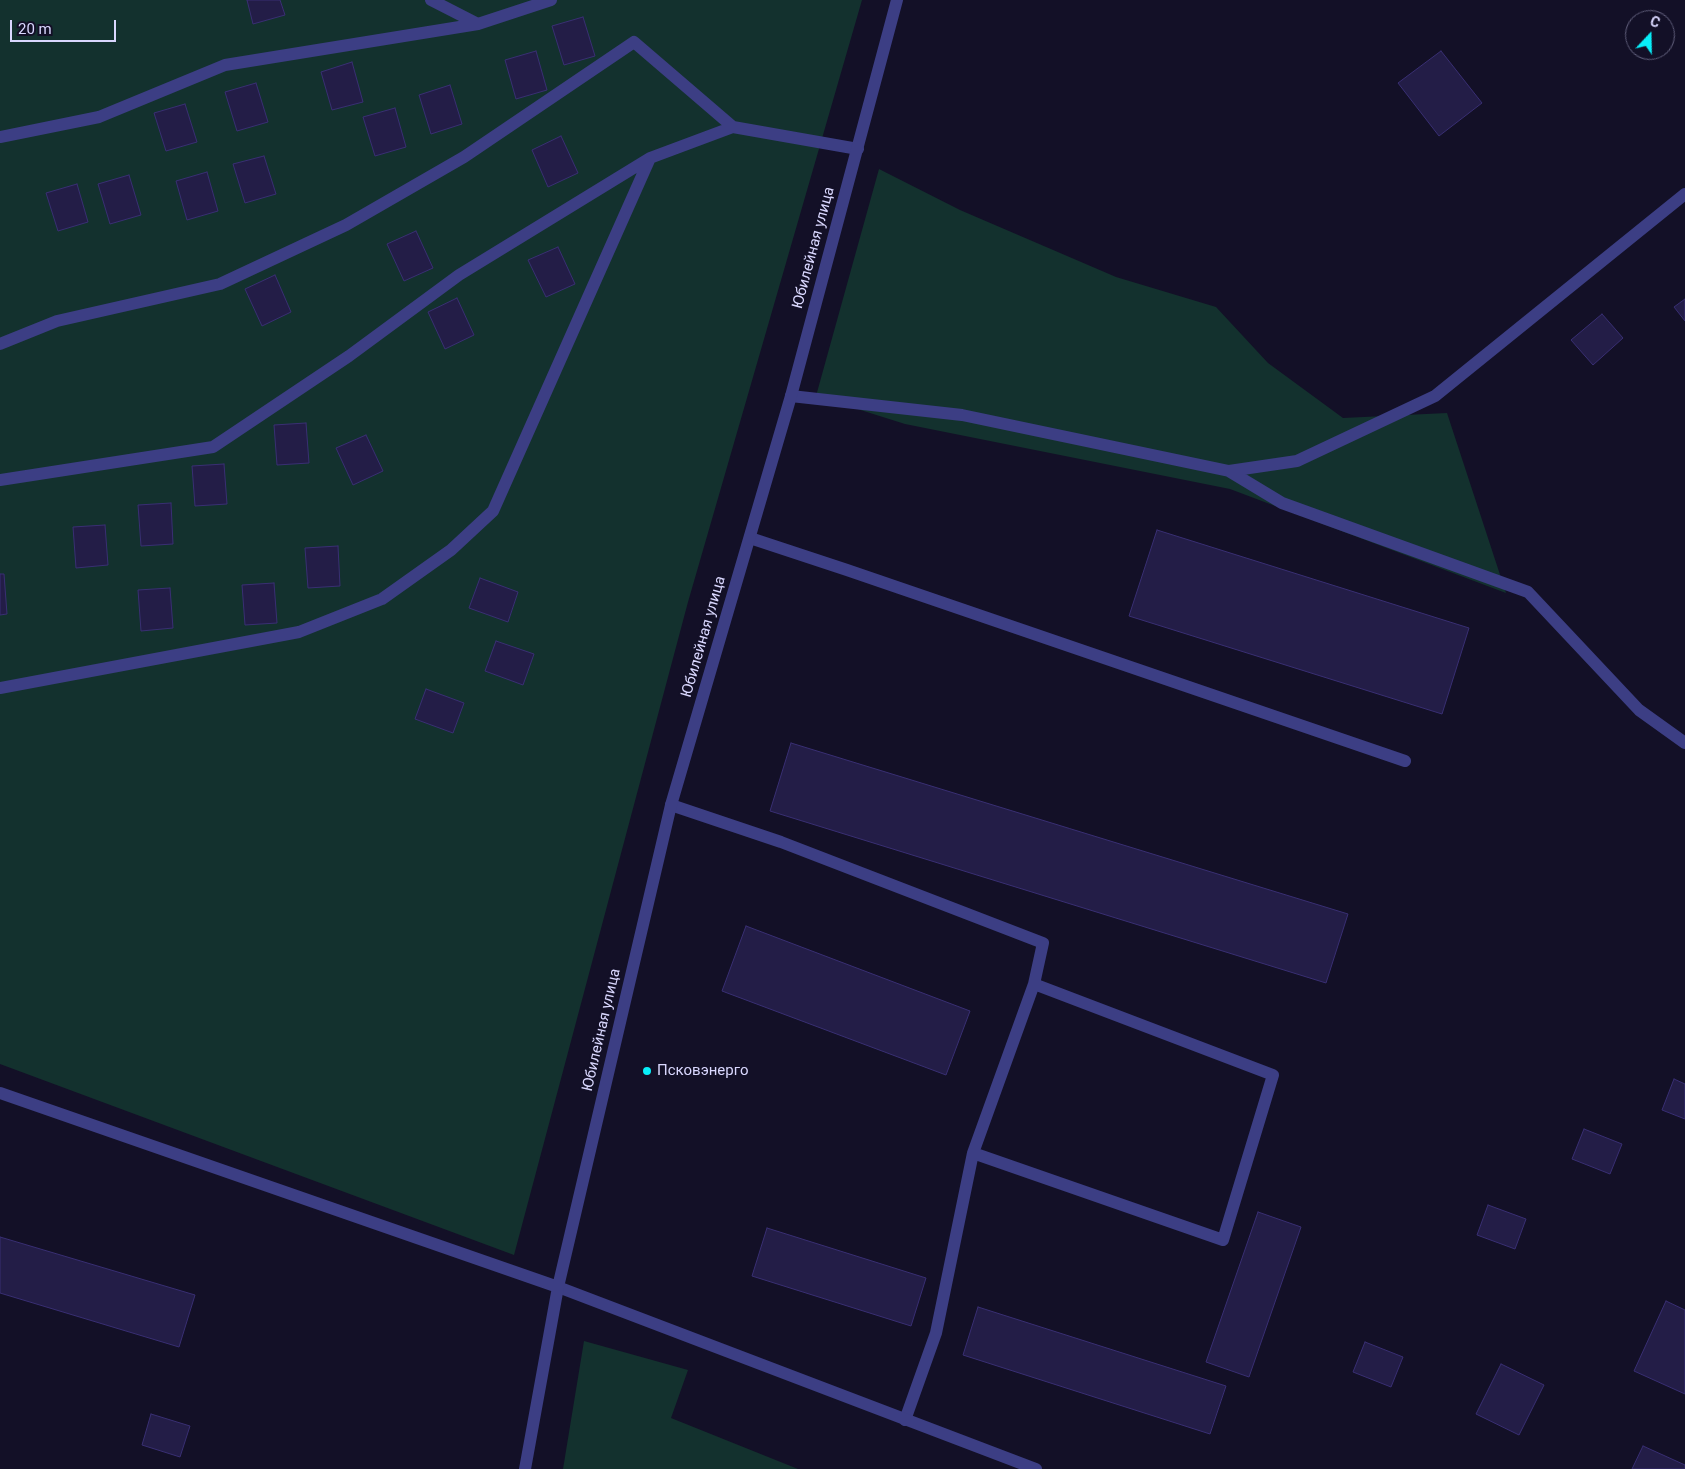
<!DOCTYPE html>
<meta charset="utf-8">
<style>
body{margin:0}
#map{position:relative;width:1685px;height:1469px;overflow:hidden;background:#131027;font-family:Roboto,sans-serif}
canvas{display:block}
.north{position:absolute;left:1625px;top:10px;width:50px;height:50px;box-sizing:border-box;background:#131027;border:1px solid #62607d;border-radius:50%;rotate:21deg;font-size:14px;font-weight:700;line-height:20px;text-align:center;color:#d9d7fe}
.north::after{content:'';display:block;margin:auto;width:18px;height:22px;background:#08eef9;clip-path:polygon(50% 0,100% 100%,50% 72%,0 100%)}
.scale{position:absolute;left:10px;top:20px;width:106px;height:22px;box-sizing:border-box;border:2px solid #d9d7fe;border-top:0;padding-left:6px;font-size:15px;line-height:18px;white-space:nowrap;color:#d9d7fe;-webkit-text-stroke:4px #131027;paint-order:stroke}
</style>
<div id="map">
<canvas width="1685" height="1469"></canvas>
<div class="north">С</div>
<div class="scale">20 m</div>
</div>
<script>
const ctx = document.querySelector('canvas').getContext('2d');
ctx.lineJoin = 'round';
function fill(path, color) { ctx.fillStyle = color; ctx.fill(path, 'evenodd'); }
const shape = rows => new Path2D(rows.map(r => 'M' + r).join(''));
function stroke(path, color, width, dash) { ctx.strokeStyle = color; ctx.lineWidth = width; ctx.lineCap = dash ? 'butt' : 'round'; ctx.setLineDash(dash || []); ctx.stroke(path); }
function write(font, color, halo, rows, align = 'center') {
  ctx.font = font + ' Roboto,sans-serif'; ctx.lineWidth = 4; ctx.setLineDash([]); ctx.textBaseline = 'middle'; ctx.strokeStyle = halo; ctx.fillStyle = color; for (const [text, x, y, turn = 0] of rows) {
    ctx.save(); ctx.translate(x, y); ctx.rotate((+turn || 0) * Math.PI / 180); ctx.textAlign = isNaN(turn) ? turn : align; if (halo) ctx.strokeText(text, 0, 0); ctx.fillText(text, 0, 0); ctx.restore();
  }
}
const green = shape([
 [0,0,862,0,688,602,514,1255,0,1064],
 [879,169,960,210,1116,277,1216,307,1268,363,1343,418,1447,413,1506,593,1230,489,905,424,816,396],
 [584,1341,688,1370,671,1418,798,1469,563,1469]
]);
const building = shape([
 [247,0,280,0,285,15,253,24,247,0],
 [583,17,595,56,564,65,552,26,583,17],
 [536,51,547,90,516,99,505,60,536,51],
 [1441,51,1482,103,1439,136,1398,83,1441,51],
 [352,62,363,102,332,110,321,72,352,62],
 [256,83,268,122,237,131,225,92,256,83],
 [450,85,462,124,431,134,419,95,450,85],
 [185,104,197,142,166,151,154,113,185,104],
 [395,108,406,147,375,156,363,117,395,108],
 [561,136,578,173,548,187,532,150,561,136],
 [264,156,276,194,245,203,233,164,264,156],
 [207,172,218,211,187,220,176,181,207,172],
 [129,175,141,215,110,224,98,184,129,175],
 [77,184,88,222,58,231,46,193,77,184],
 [416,231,433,268,404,281,387,244,416,231],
 [558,247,575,284,546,297,528,260,558,247],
 [275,275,291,312,262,326,245,289,275,275],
 [457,298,474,335,445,349,428,312,457,298],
 [1685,299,1685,321,1674,307,1685,299],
 [1602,314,1623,338,1593,365,1571,340,1602,314],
 [306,423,309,463,277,465,274,425,306,423],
 [366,435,383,471,353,485,336,448,366,435],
 [224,464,227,504,195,506,192,466,224,464],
 [171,503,173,544,141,546,138,505,171,503],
 [105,525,108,565,76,568,73,527,105,525],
 [1157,530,1469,628,1442,714,1129,616,1157,530],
 [338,546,340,586,308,588,305,548,338,546],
 [0,574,4,574,7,614,0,615,0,574],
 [480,578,518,592,508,622,469,608,480,578],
 [274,583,277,623,245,625,242,585,274,583],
 [170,588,173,628,141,631,138,590,170,588],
 [496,641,534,654,523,685,485,671,496,641],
 [426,689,464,703,453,733,415,719,426,689],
 [791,743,1348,914,1326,983,770,811,791,743],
 [746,926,970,1011,946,1075,722,991,746,926],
 [1674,1079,1685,1084,1685,1119,1662,1110,1674,1079],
 [1584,1129,1622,1144,1610,1174,1572,1159,1584,1129],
 [1488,1205,1526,1219,1515,1249,1477,1235,1488,1205],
 [1258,1212,1301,1227,1249,1377,1206,1362,1258,1212],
 [767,1228,926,1278,911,1326,752,1276,767,1228],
 [0,1237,195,1295,179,1347,0,1293,0,1237],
 [1666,1301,1685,1310,1685,1394,1634,1371,1666,1301],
 [978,1307,1226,1386,1210,1434,963,1355,978,1307],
 [1365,1342,1403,1357,1391,1387,1353,1372,1365,1342],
 [1501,1364,1544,1385,1519,1435,1476,1414,1501,1364],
 [151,1414,190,1426,180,1457,142,1445,151,1414],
 [1643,1446,1685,1465,1685,1469,1632,1469,1643,1446]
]);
const service = shape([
 [431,0,478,24],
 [0,137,99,117,225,65,478,24,551,0],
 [0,344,57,321,220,284,346,225,464,157,634,42,733,127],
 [791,396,962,415,1229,471,1297,461,1435,396,1685,194],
 [1229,471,1282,503,1528,592,1639,710,1685,743],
 [0,480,213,447,349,356,459,275,650,158],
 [750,538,847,570,1405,761],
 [0,688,299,632,382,599,451,550,493,511,650,158,733,127,858,149],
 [671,805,781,842,1043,943,1034,984,973,1153,936,1333,905,1420],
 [973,1153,1223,1240,1273,1075,1034,984]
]);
const minor = shape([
 [558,1287,1036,1469]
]);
const tertiary = shape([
 [0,1093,558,1287],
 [525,1469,558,1287,671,805,791,396,897,0]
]);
const markers = [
 [647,1071,5,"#08eef9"]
];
const streetNames = [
 ["Юбилейная улица",814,248,-75],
 ["Юбилейная улица",704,637,-74],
 ["Юбилейная улица",602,1030,-77]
];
const poiNames = [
 ["Псковэнерго",657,1071]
];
fill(green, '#13312e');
fill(building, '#231d47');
stroke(building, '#392f73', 1);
stroke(service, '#3c3e84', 12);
stroke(minor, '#3c3e84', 12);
stroke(tertiary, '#3c3e84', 12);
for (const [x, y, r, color] of markers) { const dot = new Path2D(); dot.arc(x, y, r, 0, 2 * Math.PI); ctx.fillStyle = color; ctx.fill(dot); stroke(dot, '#131027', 2); }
write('15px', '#d9d7fe', '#131027', streetNames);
write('15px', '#d9d7fe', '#131027', poiNames, 'left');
</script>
